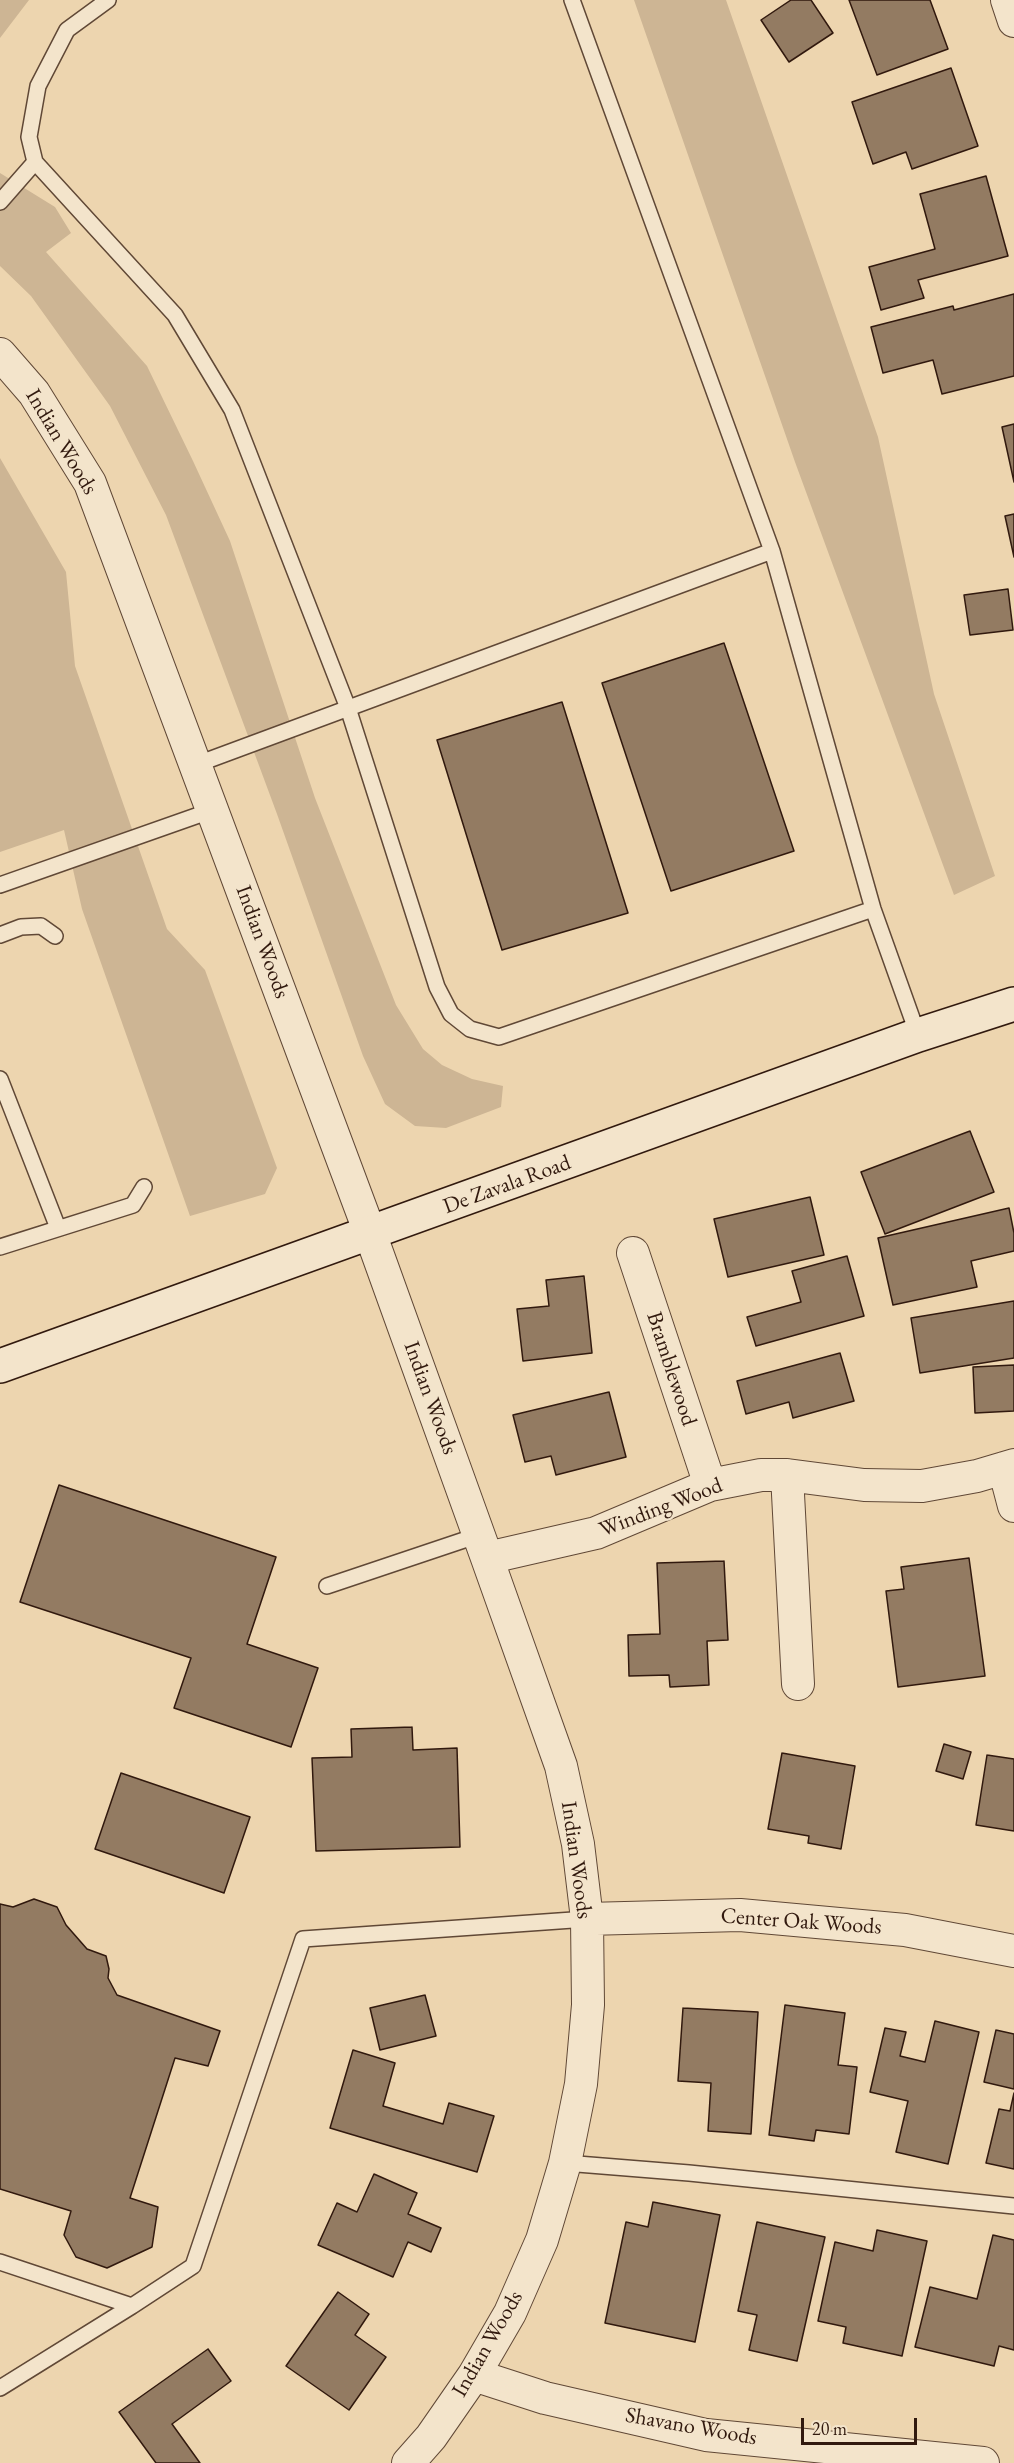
<!DOCTYPE html>
<style>
body{margin:0}
#map{position:relative;width:1014px;height:2463px;overflow:hidden;background:#edd5af;font-family:"EB Garamond",serif}
canvas{display:block}
.scale{position:absolute;left:801px;top:2418px;width:116px;height:27px;box-sizing:border-box;border:3px solid #31190e;border-top:0;padding-left:8px;font-size:18px;line-height:21px;white-space:nowrap;color:#31190e;-webkit-text-stroke:4px #f3e4cb;paint-order:stroke}
</style>
<div id="map">
<canvas width="1014" height="2463"></canvas>
<div class="scale">20 m</div>
</div>
<script>
const ctx = document.querySelector('canvas').getContext('2d');
ctx.lineJoin = 'round';
function fill(path, color) { ctx.fillStyle = color; ctx.fill(path, 'evenodd'); }
const shape = rows => new Path2D(rows.map(r => 'M' + r).join(''));
function stroke(path, color, width, dash) { ctx.strokeStyle = color; ctx.lineWidth = width; ctx.lineCap = dash ? 'butt' : 'round'; ctx.setLineDash(dash || []); ctx.stroke(path); }
function write(font, color, halo, rows, align = 'center') {
  ctx.font = font + ' "EB Garamond",serif'; ctx.lineWidth = 4.5; ctx.setLineDash([]); ctx.textBaseline = 'middle'; ctx.strokeStyle = halo; ctx.fillStyle = color; for (const [text, x, y, turn = 0] of rows) {
    ctx.save(); ctx.translate(x, y); ctx.rotate((+turn || 0) * Math.PI / 180); ctx.textAlign = isNaN(turn) ? turn : align; if (halo) ctx.strokeText(text, 0, 0); ctx.fillText(text, 0, 0); ctx.restore();
  }
}
const green = shape([
 [0,0,29,0,0,38],
 [634,0,726,0,878,437,934,694,995,876,954,895,795,462],
 [0,173,55,207,71,233,46,252,147,366,193,461,230,541,315,798,396,1005,423,1049,442,1065,472,1079,503,1086,501,1107,446,1128,415,1126,385,1104,363,1056,277,814,166,515,110,406,31,296,0,266],
 [0,458,66,572,75,666,167,929,205,970,277,1168,265,1194,190,1216,82,909,64,830,0,852]
]);
const building = shape([
 [791,0,811,0,833,33,789,62,761,20,791,0],
 [849,0,930,0,948,49,877,75,849,0],
 [951,68,978,146,912,169,906,152,873,164,852,102,951,68],
 [986,176,1008,256,918,280,924,298,881,310,869,267,935,249,920,194,986,176],
 [1014,294,1014,376,942,394,933,360,883,373,871,327,953,306,954,310,1014,294],
 [1014,424,1014,482,1002,427,1014,424],
 [1014,514,1014,557,1005,516,1014,514],
 [1008,589,1013,630,970,635,964,595,1008,589],
 [724,643,794,851,671,891,602,683,724,643],
 [562,702,628,913,502,950,437,740,562,702],
 [970,1131,994,1192,885,1234,861,1172,970,1131],
 [810,1197,824,1255,728,1277,714,1219,810,1197],
 [1009,1208,1014,1233,1014,1251,971,1261,977,1287,893,1305,878,1238,1009,1208],
 [847,1256,864,1316,756,1346,747,1317,801,1302,792,1271,847,1256],
 [584,1276,592,1353,523,1361,517,1309,549,1306,546,1280,584,1276],
 [1014,1301,1014,1358,920,1373,911,1318,1014,1301],
 [840,1353,854,1401,793,1418,789,1402,746,1414,737,1381,840,1353],
 [1014,1365,1014,1411,975,1413,973,1367,1014,1365],
 [609,1392,626,1457,556,1475,551,1456,525,1462,513,1415,609,1392],
 [59,1485,276,1557,247,1644,318,1668,291,1747,174,1708,191,1658,20,1602,59,1485],
 [969,1558,985,1676,898,1687,886,1591,904,1589,901,1567,969,1558],
 [724,1561,728,1640,707,1641,709,1685,670,1687,669,1675,629,1676,628,1635,660,1634,657,1563,724,1561],
 [412,1727,413,1750,457,1748,460,1847,316,1851,312,1758,352,1757,351,1729,412,1727],
 [944,1744,971,1752,963,1779,936,1771,944,1744],
 [782,1753,855,1766,841,1849,808,1843,809,1836,768,1829,782,1753],
 [987,1755,1014,1759,1014,1831,976,1825,987,1755],
 [121,1773,250,1817,224,1893,95,1849,121,1773],
 [34,1899,57,1907,66,1925,87,1949,106,1956,109,1969,108,1978,117,1995,220,2031,208,2066,175,2058,130,2198,158,2207,152,2247,107,2268,76,2257,64,2235,71,2211,0,2189,0,1904,13,1907,34,1899],
 [425,1995,436,2036,380,2050,370,2008,425,1995],
 [785,2005,845,2013,838,2065,857,2067,849,2134,816,2130,814,2141,769,2135,785,2005],
 [683,2008,758,2012,751,2134,708,2131,711,2083,678,2081,683,2008],
 [935,2021,979,2032,948,2164,896,2152,908,2101,870,2092,885,2028,906,2032,900,2056,925,2062,935,2021],
 [996,2030,1014,2034,1014,2089,984,2082,996,2030],
 [353,2050,395,2063,383,2106,443,2124,449,2103,494,2116,477,2172,330,2128,353,2050],
 [1014,2093,1014,2169,986,2163,999,2109,1010,2111,1014,2093],
 [374,2174,417,2193,408,2214,441,2228,431,2252,408,2242,393,2277,318,2245,337,2203,357,2212,374,2174],
 [653,2202,720,2215,695,2342,605,2323,626,2222,648,2227,653,2202],
 [757,2222,825,2237,797,2361,749,2350,757,2315,738,2311,757,2222],
 [877,2230,927,2241,902,2356,843,2343,846,2327,818,2321,835,2242,873,2251,877,2230],
 [993,2235,1014,2240,1014,2350,999,2346,994,2366,915,2347,930,2287,977,2299,993,2235],
 [338,2292,369,2314,355,2335,386,2357,349,2410,286,2366,338,2292],
 [208,2349,231,2381,172,2424,200,2463,156,2463,119,2412,208,2349]
]);
const lane = shape([
 [108,0,67,30,38,86,29,137,35,162,175,315,232,410,348,708,437,987,451,1014,470,1029,499,1037,873,909],
 [572,0,772,551],
 [0,202,35,162],
 [195,765,772,551,873,909,918,1035],
 [0,885,213,810],
 [0,935,21,927,41,926,55,936],
 [0,1079,58,1228],
 [0,1247,133,1205,144,1187],
 [327,1586,479,1535],
 [565,2163,689,2173,1014,2206],
 [0,2262,132,2306,193,2266,303,1939,587,1919],
 [0,2388,132,2306]
]);
const street = shape([
 [1007,0,1014,21],
 [0,354,34,393,90,483,370,1233,487,1558,561,1766,578,1844,587,1919,588,2005,581,2084,565,2163,542,2240,510,2313,474,2375,431,2437,408,2463],
 [633,1253,710,1485],
 [1004,1468,1014,1506],
 [787,1475,798,1684],
 [487,1558,596,1533,710,1485,761,1475,787,1475,864,1485,922,1486,977,1476,1014,1465],
 [587,1919,740,1915,905,1930,1014,1951],
 [474,2375,545,2398,706,2435,983,2463]
]);
const secondary = shape([
 [0,1366,918,1035,1014,1004]
]);
const streetNames = [
 ["Indian Woods",61,442,59],
 ["Indian Woods",262,942,70],
 ["De Zavala Road",507,1185,-20],
 ["Bramblewood",671,1369,72],
 ["Indian Woods",430,1398,70],
 ["Winding Wood",661,1508,-21],
 ["Indian Woods",576,1860,82],
 ["Center Oak Woods",801,1922,4],
 ["Indian Woods",488,2344,-60],
 ["Shavano Woods",691,2427,10]
];
fill(green, '#cdb594');
fill(building, '#937b62');
stroke(building, '#31190e', 1.5);
stroke(lane, '#604836', 18);
stroke(street, '#604836', 34);
stroke(secondary, '#31190e', 36);
stroke(lane, '#f3e4cb', 15);
stroke(street, '#f3e4cb', 32);
stroke(secondary, '#f3e4cb', 33);
write('22px', '#31190e', '#f3e4cb', streetNames);
</script>
